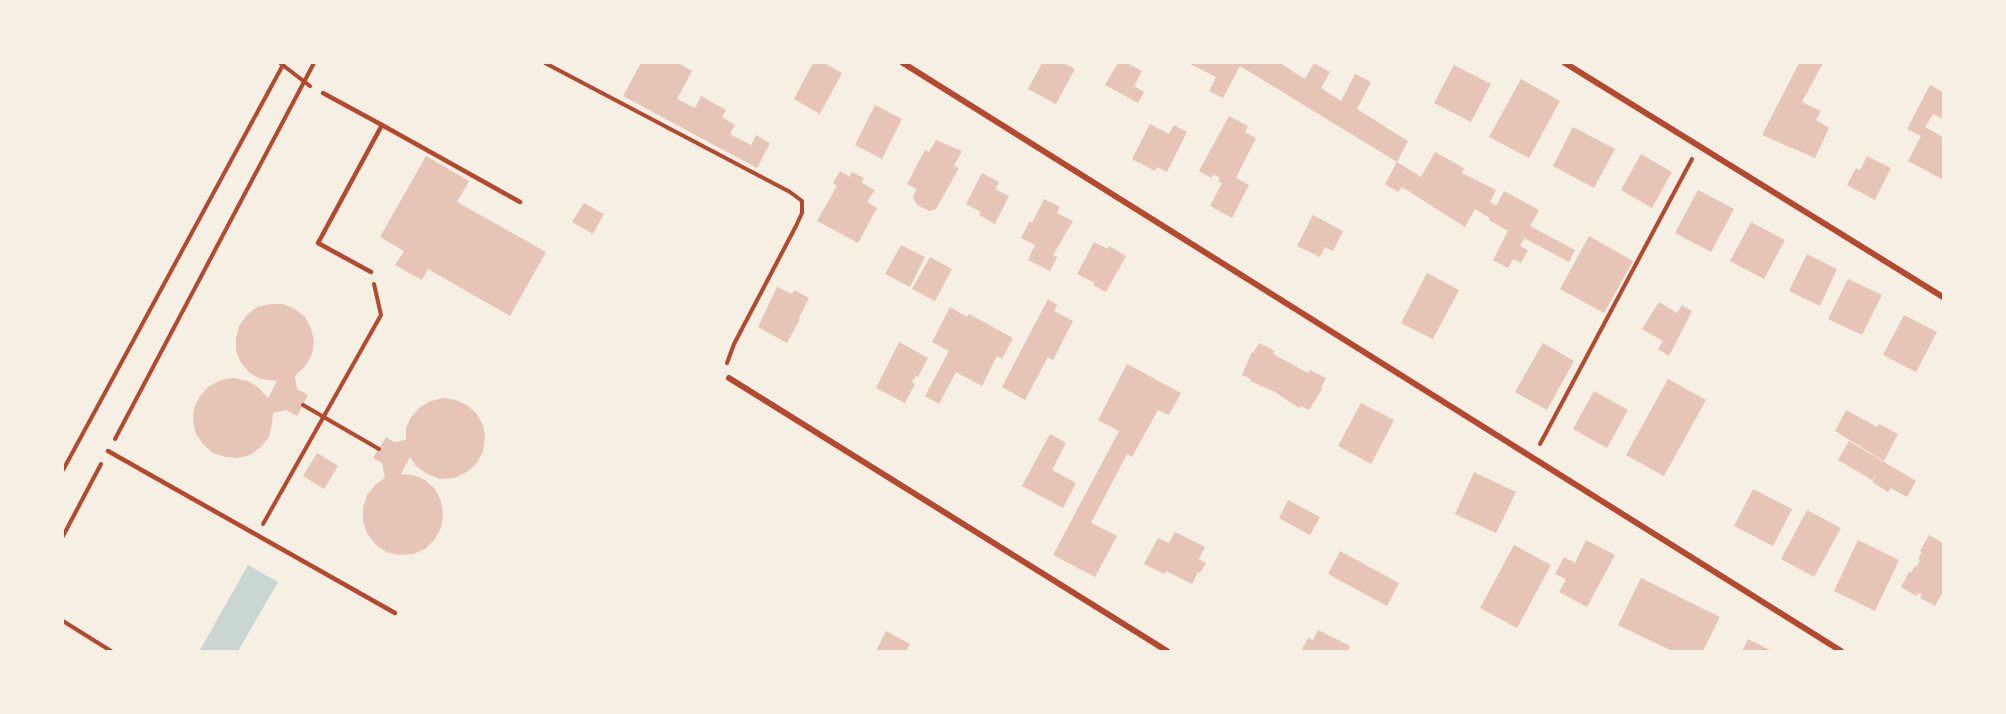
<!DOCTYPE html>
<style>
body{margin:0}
#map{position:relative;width:2006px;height:714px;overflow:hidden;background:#f6efe4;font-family:"Sofia Sans Condensed",sans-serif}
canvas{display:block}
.frame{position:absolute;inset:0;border:64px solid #f6efe4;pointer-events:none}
</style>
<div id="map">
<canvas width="2006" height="714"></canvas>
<div class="frame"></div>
</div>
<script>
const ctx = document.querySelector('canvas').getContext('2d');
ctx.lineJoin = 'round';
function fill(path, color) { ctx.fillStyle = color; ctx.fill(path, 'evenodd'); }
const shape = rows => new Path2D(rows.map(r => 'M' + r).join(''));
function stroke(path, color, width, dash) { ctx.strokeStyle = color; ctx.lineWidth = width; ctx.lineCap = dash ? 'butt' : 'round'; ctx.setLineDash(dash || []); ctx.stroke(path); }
const water = shape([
 [248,565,278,582,238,651,201,651,200,650]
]);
const building = shape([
 [641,63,678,63,692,71,677,99,695,108,701,96,726,110,722,117,735,125,730,134,751,145,756,135,770,143,757,168,623,96],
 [813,63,824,63,842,73,820,114,794,99],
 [1042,63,1063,63,1075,69,1056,104,1028,89],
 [1118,63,1127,63,1142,71,1134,86,1144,92,1138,103,1105,85],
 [1188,63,1280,63,1305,79,1314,63,1330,72,1321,88,1341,101,1355,74,1371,82,1357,109,1408,141,1397,162,1421,177,1435,152,1464,168,1462,173,1496,190,1490,202,1496,206,1504,191,1539,210,1530,226,1575,250,1569,262,1524,238,1520,246,1528,250,1521,263,1513,259,1508,268,1493,260,1508,231,1489,220,1490,218,1475,209,1465,227,1402,187,1398,192,1385,184,1397,162,1240,66,1223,98,1209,91,1216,77],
 [1799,63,1823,63,1802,102,1821,111,1816,120,1829,128,1815,158,1762,135],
 [1454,65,1491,84,1471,122,1434,103],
 [1521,79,1560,101,1529,158,1489,137],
 [1930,85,1943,92,1943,119,1933,114,1925,127,1943,137,1942,179,1908,161,1921,136,1907,129],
 [875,105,902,119,882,159,855,145],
 [1229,116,1248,126,1245,132,1256,138,1236,178,1249,185,1232,218,1210,206,1222,183,1218,181,1220,178,1213,174,1212,178,1199,171],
 [1150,124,1169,134,1174,125,1187,132,1167,172,1157,167,1155,171,1132,159],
 [1573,127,1615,149,1594,188,1553,166],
 [936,140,962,151,954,166,959,168,936,209,929,211,916,204,913,196,917,189,907,184,925,150,929,152],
 [1641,154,1672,172,1652,208,1621,190],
 [426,156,469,181,457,202,546,252,510,316,428,269,422,280,395,265,404,251,380,237],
 [1867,156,1891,168,1875,200,1847,185,1856,168,1860,170],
 [840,171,850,177,852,172,864,178,862,183,875,190,867,202,877,208,858,243,817,221,837,186,833,183],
 [982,173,999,182,995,189,1009,196,995,224,979,215,981,212,966,204],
 [1698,190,1734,209,1711,252,1675,233],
 [1044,199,1060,207,1057,213,1073,221,1053,255,1057,257,1050,271,1028,260,1035,245,1021,238,1030,221,1032,223],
 [584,203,604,214,593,234,572,222],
 [1313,215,1343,231,1333,251,1325,247,1320,257,1297,246],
 [1751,222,1785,240,1764,279,1730,261],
 [1589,236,1633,261,1604,313,1560,289],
 [1094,242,1108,249,1109,246,1126,256,1106,292,1093,285,1095,283,1077,274],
 [901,245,925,257,910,287,885,274],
 [1807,254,1837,269,1820,306,1789,291],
 [930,257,952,269,935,301,912,289],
 [1427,273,1459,290,1433,339,1401,323],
 [1848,279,1882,295,1862,335,1828,319],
 [777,287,792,294,794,290,809,298,799,318,800,319,787,343,758,327],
 [1048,299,1057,305,1054,311,1073,321,1053,360,1048,357,1025,400,1002,387],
 [1659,302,1677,313,1682,305,1692,311,1669,356,1658,349,1663,341,1642,329],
 [270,304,283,304,295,309,305,317,311,328,314,341,312,354,306,365,295,376,297,389,308,395,297,416,286,410,273,413,272,424,269,437,261,447,250,455,238,458,225,457,213,453,203,444,196,434,193,421,194,408,200,396,209,386,221,380,234,378,248,381,259,388,268,398,277,381,261,379,250,373,241,363,236,351,236,338,239,326,247,315,257,307],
 [950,307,967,317,969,314,1013,338,1002,359,997,356,982,386,956,372,939,404,925,396,949,351,932,342],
 [1904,315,1937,332,1916,372,1883,355],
 [899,342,928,358,918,377,916,376,912,382,915,384,905,403,876,388],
 [1259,343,1275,351,1273,354,1308,373,1310,370,1326,378,1321,388,1322,389,1309,410,1301,406,1299,408,1275,392,1250,381,1251,379,1242,375,1252,352,1253,353],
 [1543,343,1574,361,1547,410,1515,392],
 [1127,364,1181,393,1169,415,1158,410,1132,457,1127,454,1091,523,1117,536,1095,577,1053,555,1119,431,1098,420],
 [1668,379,1706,400,1664,476,1626,455],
 [1594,391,1628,410,1607,448,1573,429],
 [443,398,456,400,467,405,476,413,483,425,485,437,483,451,477,463,467,472,454,478,440,479,427,474,416,466,410,457,401,474,413,475,425,480,435,489,441,501,443,515,441,528,435,539,425,549,413,554,399,555,386,552,375,544,367,533,363,521,363,508,367,495,376,484,385,478,382,463,373,458,386,437,394,442,406,440,406,428,411,417,420,407,431,401],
 [1361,403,1394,420,1371,464,1338,446],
 [1846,410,1877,427,1879,424,1898,434,1884,461,1835,431],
 [1050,434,1066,443,1052,470,1076,483,1063,508,1022,486],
 [1849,441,1916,481,1907,497,1891,488,1888,492,1872,482,1878,470,1872,480,1838,460],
 [317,453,338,466,324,489,303,476],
 [1474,472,1516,492,1496,533,1455,514],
 [1753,489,1792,509,1773,546,1734,526],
 [1288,500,1320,517,1310,535,1279,518],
 [1807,510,1841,528,1814,577,1781,559],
 [1175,532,1205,547,1199,559,1206,563,1200,573,1198,572,1192,584,1166,571,1164,574,1144,564,1158,538,1169,543],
 [1929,535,1943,543,1943,592,1935,606,1920,598,1922,595,1918,593,1916,596,1901,587,1909,572,1911,573,1915,566,1917,567,1920,560,1918,559,1922,552,1920,551],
 [1586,540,1615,555,1587,607,1559,592,1566,579,1555,574,1564,557,1575,563],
 [1858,540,1899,560,1875,611,1834,591],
 [1514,545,1551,565,1517,628,1480,608],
 [1340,551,1399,583,1387,606,1328,574],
 [1641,578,1720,617,1703,651,1672,651,1618,625],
 [1318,630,1350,646,1348,651,1301,651,1308,638,1313,640],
 [886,631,910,644,906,651,876,651],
 [1748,639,1772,651,1742,651]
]);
const path = shape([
 [280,63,310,86],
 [545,63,790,192,802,201,802,213,796,226,734,344,727,363],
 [303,405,379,449],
 [115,439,314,63],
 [1540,444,1692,159],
 [63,470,284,63],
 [263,524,381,315,374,284],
 [63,536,101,464],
 [63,621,111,651]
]);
const service = shape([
 [323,93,382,125,318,243,371,272],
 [382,125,520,202],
 [108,451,395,613]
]);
const minor = shape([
 [903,63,1841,651],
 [1565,63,1943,297],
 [729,378,1167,651]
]);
fill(water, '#c9d6d2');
fill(building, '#e6c5b7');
stroke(path, '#b5482f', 4);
stroke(service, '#b5482f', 4.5);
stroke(minor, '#b5482f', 6);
</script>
